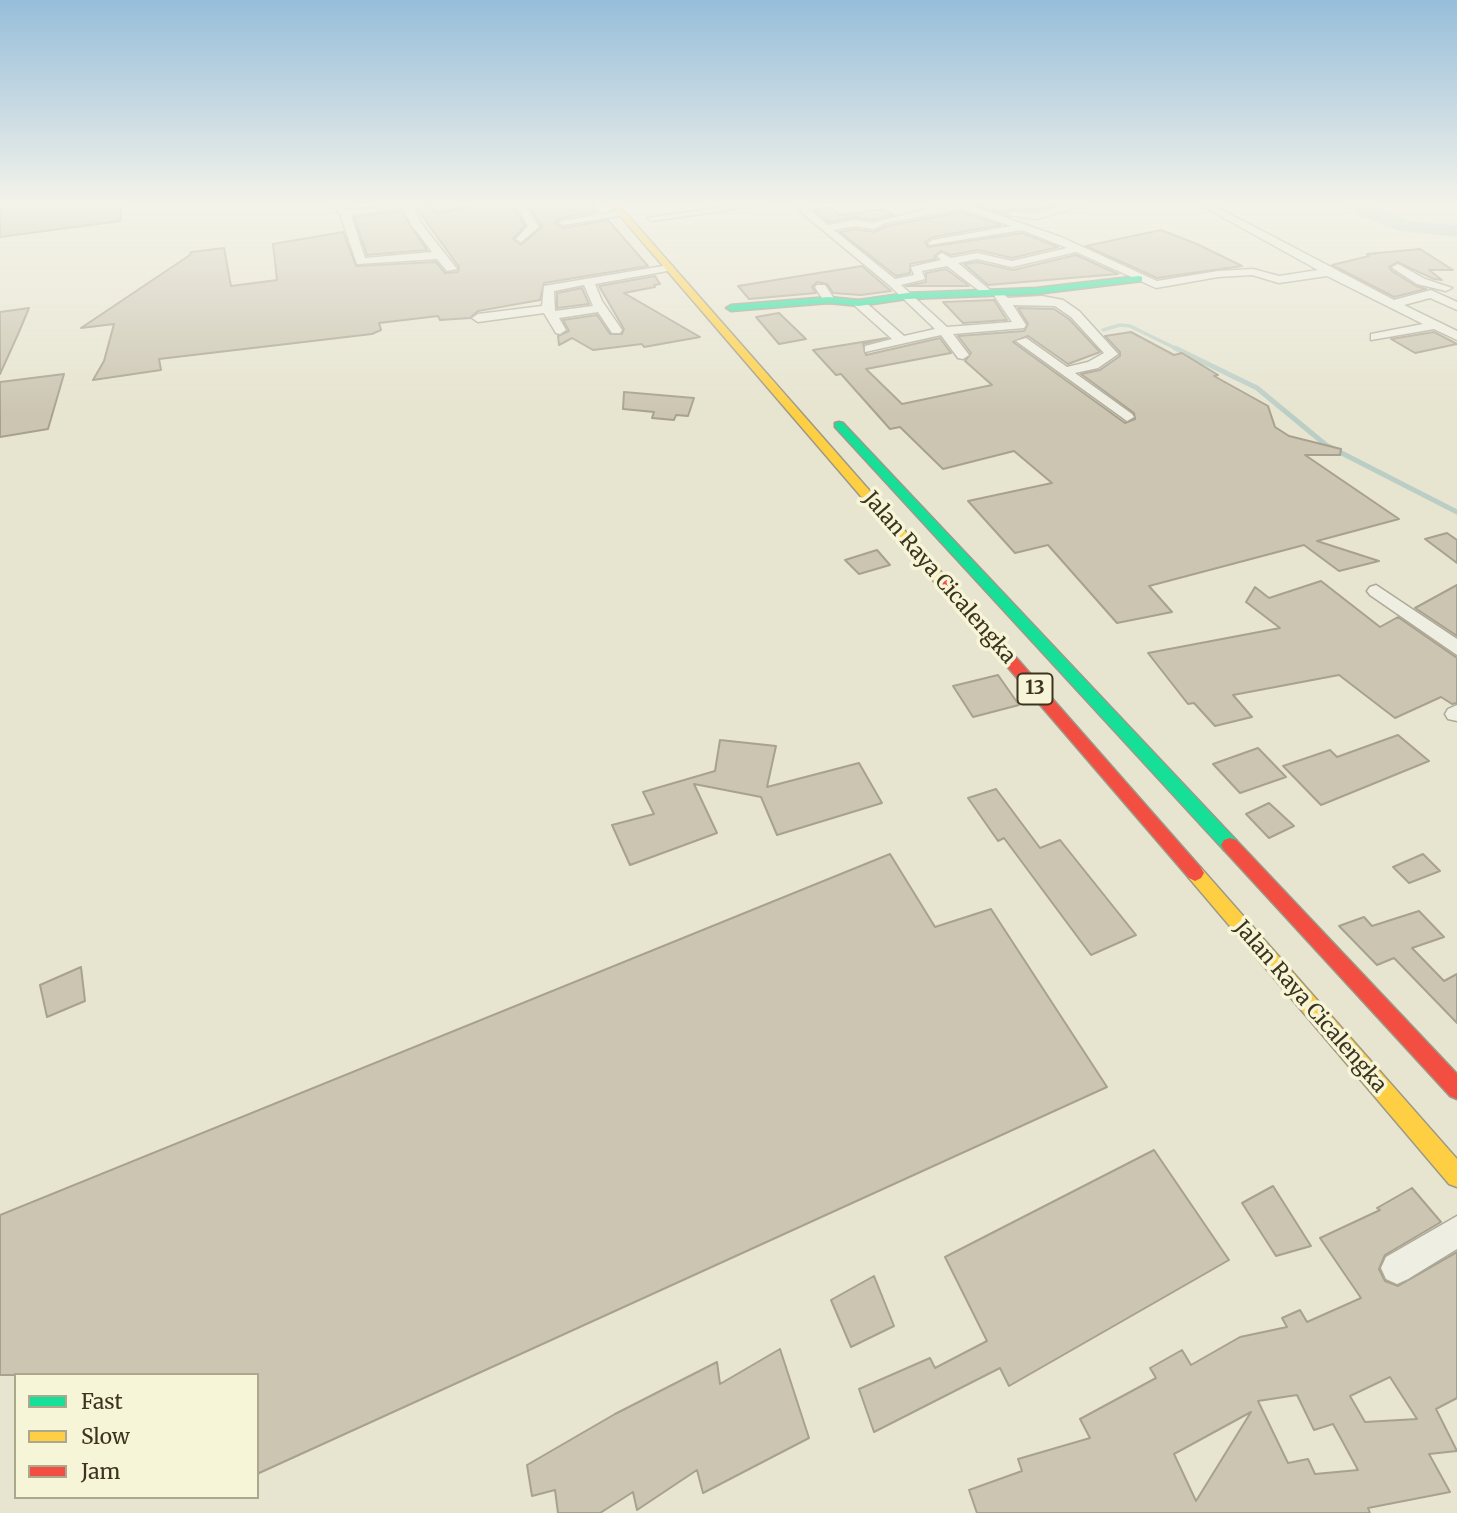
<!DOCTYPE html>
<style>
body{margin:0}
#map{position:relative;width:1457px;height:1513px;overflow:hidden;background:#e7e5d0;font-family:Merriweather,serif}
canvas{display:block}
.legend{position:absolute;left:14px;top:1373px;width:245px;height:126px;box-sizing:border-box;background:#f7f5d7;border:2px solid #ada88d;margin:0;padding:9px 12px;list-style:none;font-size:21px;color:#3d341f}
.legend li{display:flex;align-items:center;gap:14px;height:35px}
.legend b{width:35px;border:2px solid #ada88d}
</style>
<div id="map">
<canvas width="1457" height="1513"></canvas>
<ul class="legend">
<li><b style="height:9px;background:#16e098"></b>Fast</li>
<li><b style="height:9px;background:#ffcf43"></b>Slow</li>
<li><b style="height:9px;background:#f24e42"></b>Jam</li>
</ul>
</div>
<script>
const ctx = document.querySelector('canvas').getContext('2d');
ctx.lineJoin = 'round';
const shape = rows => new Path2D(rows.map(r => 'M' + r).join(''));
function stroke(path, color, width, dash) { ctx.strokeStyle = color; ctx.lineWidth = width; ctx.lineCap = dash ? 'butt' : 'round'; ctx.setLineDash(dash || []); ctx.stroke(path); }
function fill(path, color) { ctx.fillStyle = color; ctx.fill(path, 'evenodd'); }
function write(font, color, halo, rows, align = 'center') {
  ctx.font = font + ' Merriweather,serif'; ctx.lineWidth = 7; ctx.setLineDash([]); ctx.textBaseline = 'middle'; ctx.strokeStyle = halo; ctx.fillStyle = color; for (const [text, x, y, turn = 0] of rows) {
    ctx.save(); ctx.translate(x, y); ctx.rotate((+turn || 0) * Math.PI / 180); ctx.textAlign = isNaN(turn) ? turn : align; if (halo) ctx.strokeText(text, 0, 0); ctx.fillText(text, 0, 0); ctx.restore();
  }
}
const streamFar1 = shape([
 [1103,330,1120,325,1130,326,1179,350]
]);
const stream = shape([
 [1175,348,1257,388,1326,445,1457,512]
]);
const river = shape([
 [1344,203,1366,203,1410,221,1457,225,1457,237,1400,231,1359,216,1344,203]
]);
const building = shape([
 [27,203,122,203,120,221,0,237,0,206,27,203],
 [427,203,436,214,486,203,511,203,525,226,513,239,521,245,542,227,527,203,591,203,599,211,558,219,555,223,563,228,608,220,648,266,544,283,540,300,478,311,470,318,440,320,438,316,379,323,381,330,372,334,159,359,161,370,93,380,104,361,114,324,81,328,190,255,191,252,224,248,231,286,277,280,273,244,343,232,356,266,436,262,445,273,458,272,459,267,417,209,427,203],
 [987,203,1062,203,1062,204,1036,210,1011,209,1004,214,976,205,987,203],
 [830,207,840,215,884,209,893,215,872,220,855,217,829,222,814,210,830,207],
 [401,211,427,250,367,255,354,217,401,211],
 [961,212,1001,225,933,237,925,242,928,247,1022,233,1058,247,1012,258,978,250,951,255,941,251,934,256,936,259,910,264,910,273,896,276,840,232,855,229,874,232,886,226,961,212],
 [1161,230,1197,244,1242,266,1157,278,1086,246,1161,230],
 [1420,249,1453,270,1429,270,1442,280,1434,279,1397,262,1389,267,1392,271,1416,286,1426,289,1394,297,1332,265,1369,256,1367,254,1420,249],
 [1076,255,1118,274,988,285,964,264,977,262,1013,270,1076,255],
 [862,266,891,291,861,295,833,293,827,284,817,282,812,287,816,293,749,299,738,286,862,266],
 [946,269,969,286,906,286,926,282,926,273,946,269],
 [655,276,660,284,654,285,655,287,624,293,700,337,644,347,642,344,593,350,572,338,559,345,558,336,569,331,563,320,597,315,610,334,622,334,624,329,599,286,655,276],
 [582,288,589,304,557,308,557,293,582,288],
 [994,300,1007,320,963,323,943,302,994,300],
 [29,308,19,332,0,374,0,312,29,308],
 [1018,308,1054,309,1069,319,1100,352,1068,364,1028,336,1013,342,1125,423,1135,419,1134,413,1081,374,1100,370,1120,356,1120,352,1105,336,1131,332,1174,355,1182,353,1218,375,1214,376,1268,406,1275,427,1289,436,1341,449,1340,455,1305,455,1399,519,1317,541,1379,561,1339,571,1304,545,1149,586,1172,612,1117,623,1048,545,1015,553,968,501,1052,483,1014,451,943,469,900,427,890,429,841,374,836,375,813,350,887,338,863,344,866,355,940,338,951,353,866,369,902,404,992,385,965,361,971,353,958,336,1024,331,1028,324,1018,308],
 [779,313,806,339,779,344,756,317,779,313],
 [1434,332,1457,344,1415,353,1391,339,1434,332],
 [64,374,48,429,0,437,0,382,64,374],
 [624,392,694,398,688,416,676,415,674,420,652,418,654,412,623,409,624,392],
 [1447,533,1457,540,1457,563,1425,539,1447,533],
 [877,550,890,565,859,574,845,560,877,550],
 [1321,581,1380,627,1398,617,1457,658,1457,703,1452,704,1441,697,1395,718,1339,675,1233,695,1252,717,1215,726,1194,703,1188,704,1148,653,1280,628,1246,602,1255,587,1269,598,1321,581],
 [1457,585,1457,636,1415,608,1457,585],
 [998,675,1019,705,973,717,953,686,998,675],
 [1398,735,1429,761,1321,805,1283,766,1330,750,1337,757,1398,735],
 [720,740,776,746,767,787,859,763,882,803,777,835,761,797,694,784,717,833,630,865,612,825,654,814,643,792,715,771,720,740],
 [1258,748,1286,777,1240,793,1213,764,1258,748],
 [996,789,1040,848,1060,840,1136,935,1091,955,1004,838,998,841,968,798,996,789],
 [1269,803,1294,826,1269,838,1246,814,1269,803],
 [890,854,935,927,991,909,1107,1087,257,1474,257,1375,0,1375,0,1215,890,854],
 [1423,854,1440,871,1409,883,1393,867,1423,854],
 [1419,911,1444,937,1412,948,1444,981,1457,974,1457,1023,1394,958,1377,965,1339,926,1364,917,1372,926,1419,911],
 [81,967,85,1001,47,1017,40,985,81,967],
 [1154,1150,1229,1260,1009,1386,1000,1368,874,1432,859,1389,930,1358,935,1368,987,1341,945,1257,1154,1150],
 [1273,1186,1311,1246,1276,1256,1242,1203,1273,1186],
 [1412,1188,1441,1222,1385,1255,1379,1269,1385,1281,1398,1286,1457,1252,1457,1398,1436,1409,1457,1451,1429,1454,1450,1492,1368,1508,1370,1513,977,1513,969,1490,1022,1471,1018,1459,1090,1438,1080,1419,1156,1378,1150,1368,1182,1350,1191,1365,1240,1337,1287,1327,1282,1318,1300,1310,1307,1322,1361,1298,1320,1238,1380,1210,1377,1208,1412,1188],
 [1390,1377,1417,1419,1365,1422,1350,1396,1390,1377],
 [1297,1395,1314,1430,1333,1424,1358,1470,1315,1474,1308,1459,1288,1463,1258,1401,1297,1395],
 [1251,1412,1196,1501,1174,1454,1251,1412],
 [874,1276,894,1326,851,1347,831,1300,874,1276],
 [780,1349,809,1438,703,1493,697,1470,637,1510,633,1492,600,1513,558,1513,555,1490,532,1496,527,1465,615,1414,717,1362,720,1384,780,1349]
]);
const street = shape([
 [331,203,341,203,347,210,425,203,413,207,421,223,457,269,447,271,437,259,357,264,340,214,331,203],
 [403,208,411,224,432,252,365,258,351,215,403,208],
 [430,203,440,204,483,203,436,211,430,203],
 [514,203,524,203,539,227,521,242,516,239,528,226,514,203],
 [750,203,777,203,652,221,647,218,750,203],
 [790,203,801,203,828,225,855,220,872,223,949,203,963,203,1061,237,1157,281,1218,271,1253,269,1279,276,1318,270,1197,203,1209,203,1394,300,1431,290,1457,302,1457,310,1430,298,1404,305,1457,331,1457,340,1434,329,1371,340,1371,334,1423,324,1327,276,1279,283,1252,275,1218,277,1156,288,1076,252,1012,267,977,259,958,263,990,290,990,294,986,296,947,266,922,271,925,279,901,285,947,327,1012,322,993,294,999,290,1008,298,1042,296,1063,300,1079,311,1118,354,1098,368,1075,373,1132,414,1134,417,1127,421,1016,341,1026,338,1067,367,1088,362,1104,353,1071,317,1055,306,1013,305,1026,325,1024,328,953,334,969,355,963,359,958,358,941,335,865,352,865,346,892,339,855,306,855,300,863,300,904,336,935,329,889,285,790,203],
 [961,209,1011,226,933,240,928,243,929,245,1022,230,1067,248,1012,261,977,253,951,258,942,253,937,256,941,260,911,267,914,275,895,279,834,230,855,226,874,229,885,223,961,209],
 [1077,203,1093,203,1036,219,1006,215,1011,212,1036,213,1077,203],
 [621,210,625,215,563,225,558,222,621,210],
 [1398,264,1425,279,1452,288,1446,291,1417,284,1394,269,1392,267,1398,264],
 [669,265,673,266,673,270,595,284,602,301,622,330,620,333,612,333,598,312,559,318,566,330,560,334,556,333,544,313,478,322,472,318,478,314,542,306,544,286,669,265],
 [584,285,593,306,555,311,554,291,584,285],
 [817,285,825,285,835,300,833,303,825,303,815,287,817,285],
 [1376,585,1457,639,1457,655,1370,595,1367,591,1370,587,1376,585],
 [1457,705,1457,721,1448,719,1445,714,1448,709,1457,705],
 [1457,1216,1457,1249,1408,1279,1397,1284,1386,1279,1381,1268,1386,1257,1457,1216]
]);
const fast = shape([
 [1139,276,1142,277,1142,281,1036,294,907,299,859,306,829,303,731,311,726,308,731,305,829,297,859,300,907,293,1036,288,1139,276],
 [839,422,843,423,1236,840,1239,845,1236,850,1230,852,1224,850,835,427,835,423,839,422]
]);
const slow = shape([
 [609,203,617,203,948,580,948,586,938,586,609,203],
 [1195,865,1201,868,1457,1159,1457,1187,1449,1184,1189,878,1186,873,1189,868,1195,865]
]);
const jam = shape([
 [943,579,948,580,1201,868,1204,873,1201,878,1195,881,1189,878,938,586,936,583,943,579],
 [1230,838,1236,840,1457,1074,1457,1099,1450,1096,1224,850,1221,845,1224,840,1230,838]
]);
const shields = [
 [1035,689,35]
];
const shieldNames = [
 ["13",1035,689]
];
const streetNames = [
 ["Jalan Raya Cicalengka",939,578,49],
 ["Jalan Raya Cicalengka",1310,1007,49]
];
stroke(streamFar1, '#bbcec6', 3.5);
stroke(stream, '#bbcec6', 5);
fill(river, '#bbcec6');
fill(building, '#cbc5b1');
stroke(building, '#a8a18f', 2);
stroke(street, '#ada998', 3);
stroke(fast, '#9c9988', 3);
stroke(slow, '#9c9988', 3);
stroke(jam, '#9c9988', 3);
fill(street, '#efeee2');
fill(fast, '#16e098');
fill(slow, '#ffcf43');
fill(jam, '#f24e42');
const sky = ctx.createLinearGradient(0, 0, 0, 415);
sky.addColorStop(0, '#96beda');
sky.addColorStop(0.49, '#f4f3ea');
sky.addColorStop(1, '#f4f3ea00');
ctx.fillStyle = sky;
ctx.fillRect(0, 0, 1457, 415);
for (const [x, y, w] of shields) { const box = new Path2D(); box.roundRect(x - w / 2, y - 15.5, w, 31, 5); ctx.fillStyle = '#f7f5d7'; ctx.fill(box); stroke(box, '#3d341f', 2); }
write('bold 19px', '#3d341f', null, shieldNames);
write('21px', '#3d341f', '#f7f5d7', streetNames);
</script>
